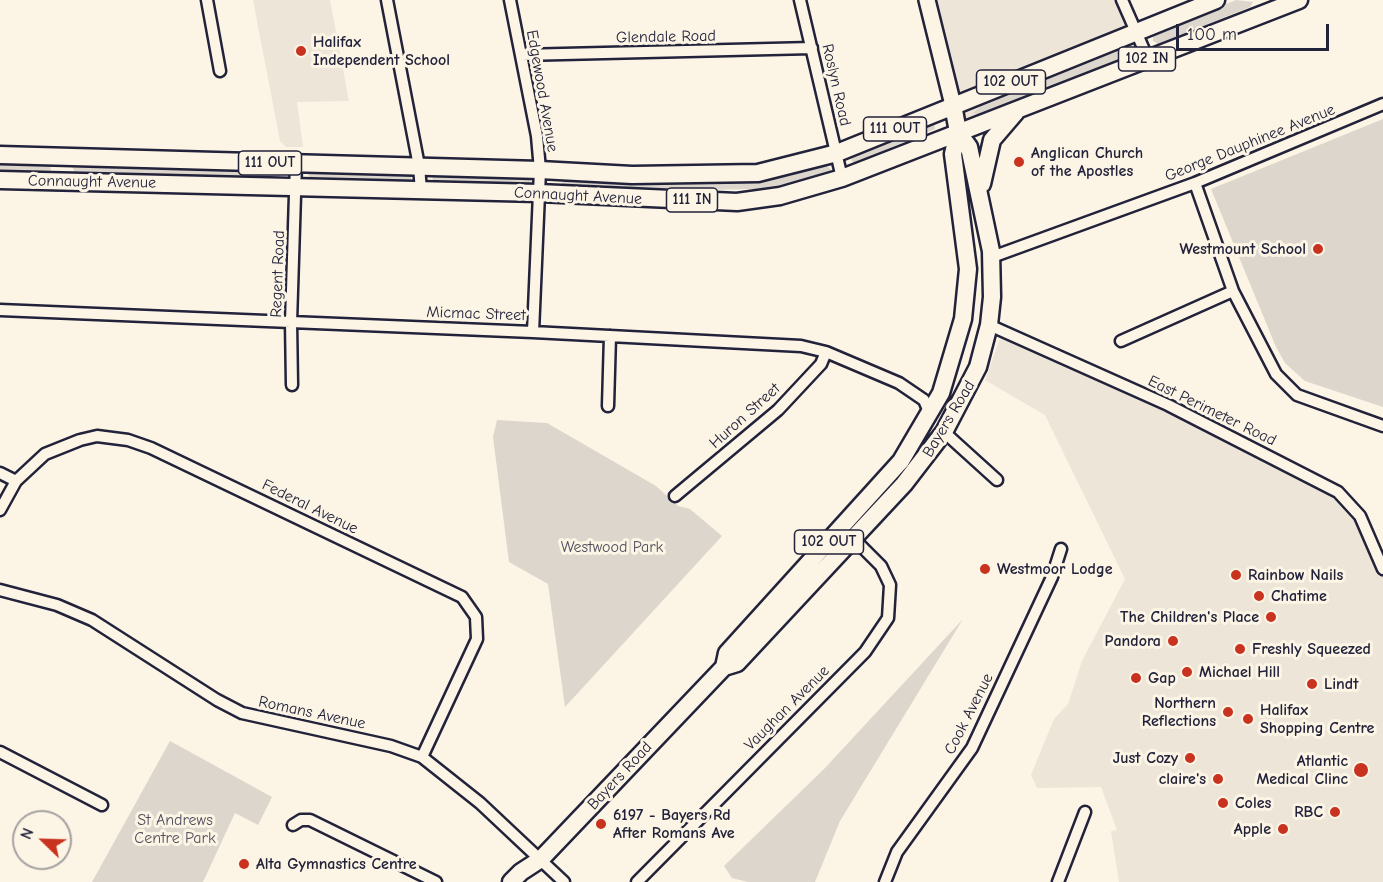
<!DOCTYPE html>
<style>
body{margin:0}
#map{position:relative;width:1383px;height:882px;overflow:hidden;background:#fcf5e5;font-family:"Comic Neue",sans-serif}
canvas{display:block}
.north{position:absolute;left:12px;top:810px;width:60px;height:60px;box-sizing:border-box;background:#fcf5e5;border:2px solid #a5a1a1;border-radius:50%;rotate:293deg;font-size:16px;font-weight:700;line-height:24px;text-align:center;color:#22223b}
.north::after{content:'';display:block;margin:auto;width:21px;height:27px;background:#c8321e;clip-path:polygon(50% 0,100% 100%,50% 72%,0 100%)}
.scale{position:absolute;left:1176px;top:24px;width:153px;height:27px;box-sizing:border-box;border:3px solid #22223b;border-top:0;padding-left:8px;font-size:18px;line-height:21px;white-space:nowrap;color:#22223b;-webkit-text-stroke:4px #fcf5e5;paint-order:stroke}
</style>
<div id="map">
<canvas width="1383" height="882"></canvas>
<div class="north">N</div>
<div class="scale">100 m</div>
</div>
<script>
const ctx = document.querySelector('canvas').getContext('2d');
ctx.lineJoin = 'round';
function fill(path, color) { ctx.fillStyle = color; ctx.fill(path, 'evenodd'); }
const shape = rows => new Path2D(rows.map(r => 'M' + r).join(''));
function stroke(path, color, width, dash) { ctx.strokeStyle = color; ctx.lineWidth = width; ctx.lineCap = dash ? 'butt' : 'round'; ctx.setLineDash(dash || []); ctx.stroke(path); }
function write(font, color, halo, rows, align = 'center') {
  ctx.font = font + ' "Comic Neue",sans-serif'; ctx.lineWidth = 6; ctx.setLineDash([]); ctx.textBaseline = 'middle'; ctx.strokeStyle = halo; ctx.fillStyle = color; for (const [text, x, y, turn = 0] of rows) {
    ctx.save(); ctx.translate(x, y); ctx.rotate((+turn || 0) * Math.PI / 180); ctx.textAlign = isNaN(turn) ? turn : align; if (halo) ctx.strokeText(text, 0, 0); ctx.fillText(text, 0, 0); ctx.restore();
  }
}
const built = shape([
 [253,0,330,0,349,101,297,102,303,147,286,147,280,141],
 [930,0,1126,0,1147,45,952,125],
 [1002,333,1086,368,1349,502,1383,569,1383,882,1119,882,1111,831,1117,830,1101,787,1037,788,1031,775,1054,719,1068,704,1082,661,1125,579,1045,415,985,380]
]);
const green = shape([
 [1236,0,1253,2,1250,7,1158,44,1153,41,1153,34],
 [1127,47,1131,49,1130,56,983,115,973,113,980,107],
 [1383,119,1383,407,1305,381,1285,363,1276,347,1211,189],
 [934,124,935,129,854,163,851,160,855,155],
 [0,161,50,164,51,170,44,174,0,173],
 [72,165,279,168,279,178,75,174],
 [824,165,831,169,829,175,824,177,756,189,706,190,561,186,564,179,764,179],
 [307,172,411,175,411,180,407,182,310,179],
 [435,173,529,177,531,181,527,187,434,184,432,176],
 [497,420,547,423,656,486,678,506,690,509,722,536,565,707,548,584,509,562,493,437],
 [963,619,840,821,815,882,748,882,732,878,724,866,825,768],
 [170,741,272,797,258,825,235,813,203,882,92,882]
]);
const minor = shape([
 [207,0,220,71],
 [387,0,419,166,421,191],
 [510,0,537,136,540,170,533,332],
 [800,0,842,178],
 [1122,0,1148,59],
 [521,55,812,48],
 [1195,183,1233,291,1276,374,1297,395,1383,426],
 [992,257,1195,183,1383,104],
 [0,310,533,332,801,346,826,352,899,383,924,400,930,414],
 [989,325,1168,405,1338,492,1360,516,1383,569],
 [1121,341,1233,291],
 [292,385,291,322,296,163],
 [608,406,610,336],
 [944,432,997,480],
 [0,473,16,481],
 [675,496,778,410,821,364,826,352],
 [0,510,16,481,45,454,80,440,97,436,128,440,151,448,462,597,476,617,477,639,422,757],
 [0,590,57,605,92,620,217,700,242,713,391,746,422,757,480,803,564,882],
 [0,752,102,805],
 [293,825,301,820,310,820,436,882],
 [637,882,865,652,888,618,890,585,881,566,853,538],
 [885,882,897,852,972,748,1052,577,1061,549],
 [1058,882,1085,812]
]);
const secondary = shape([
 [927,0,953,105]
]);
const primary = shape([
 [0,155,540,170,632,175,758,173,837,153,1216,0],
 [0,180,539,193,737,202,780,196,842,178,1299,0],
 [982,184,992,140,1016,112],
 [724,667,727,653,901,461,941,393,963,319,968,269,953,154,958,132,953,105],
 [511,882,521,872,541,859,724,667,737,663,904,484,944,432,978,367,989,325,992,297,991,251,969,147,958,132]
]);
const markers = [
 [301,51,6,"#c8321e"],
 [1019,162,6,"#c8321e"],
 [1318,249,6,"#c8321e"],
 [985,569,6,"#c8321e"],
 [1236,575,6,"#c8321e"],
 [1259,596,6,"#c8321e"],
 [1271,617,6,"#c8321e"],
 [1173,641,6,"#c8321e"],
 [1240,649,6,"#c8321e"],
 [1187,672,6,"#c8321e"],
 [1136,678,6,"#c8321e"],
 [1312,684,6,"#c8321e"],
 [1228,712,6,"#c8321e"],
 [1248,719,6,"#c8321e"],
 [1190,758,6,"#c8321e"],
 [1361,770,8,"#c8321e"],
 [1218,779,6,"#c8321e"],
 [1223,803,6,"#c8321e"],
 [1335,812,6,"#c8321e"],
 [601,824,6,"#c8321e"],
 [1283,829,6,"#c8321e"],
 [244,864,6,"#c8321e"]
];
const shields = [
 [1147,59,57],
 [1011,82,69],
 [895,129,63],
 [270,163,63],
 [692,200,51],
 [829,542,69]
];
const shieldNames = [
 ["102 IN",1147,59],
 ["102 OUT",1011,82],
 ["111 OUT",895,129],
 ["111 OUT",270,163],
 ["111 IN",692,200],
 ["102 OUT",829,542]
];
const streetNames = [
 ["Glendale Road",666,37,-1],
 ["Roslyn Road",836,85,77],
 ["Edgewood Avenue",542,91,80],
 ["George Dauphinee Avenue",1250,143,-22],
 ["Connaught Avenue",92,182,1],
 ["Connaught Avenue",578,196,3],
 ["Regent Road",278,274,-88],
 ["Micmac Street",476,314,2],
 ["East Perimeter Road",1212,411,26],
 ["Huron Street",745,416,-42],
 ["Bayers Road",949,419,-59],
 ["Federal Avenue",310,507,26],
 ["Vaughan Avenue",787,708,-45],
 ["Romans Avenue",312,713,12],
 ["Cook Avenue",969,714,-63],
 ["Bayers Road",620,776,-47]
];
const poiNames = [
 ["Halifax",313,42],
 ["Independent School",313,60],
 ["Anglican Church",1031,153],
 ["of the Apostles",1031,171],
 ["Westmount School",1306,249,"right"],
 ["Westmoor Lodge",997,569],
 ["Rainbow Nails",1248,575],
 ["Chatime",1271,596],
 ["The Children's Place",1259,617,"right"],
 ["Pandora",1161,641,"right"],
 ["Freshly Squeezed",1252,649],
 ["Michael Hill",1199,672],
 ["Gap",1148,678],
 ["Lindt",1324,684],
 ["Northern",1216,703,"right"],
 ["Reflections",1216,721,"right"],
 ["Halifax",1260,710],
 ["Shopping Centre",1260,728],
 ["Just Cozy",1178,758,"right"],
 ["Atlantic",1348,761,"right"],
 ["Medical Clinc",1348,779,"right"],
 ["claire's",1206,779,"right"],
 ["Coles",1235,803],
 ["RBC",1323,812,"right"],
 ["6197 - Bayers Rd",613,815],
 ["After Romans Ave",613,833],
 ["Apple",1271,829,"right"],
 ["Alta Gymnastics Centre",256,864]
];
const parkNames = [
 ["Westwood Park",612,547],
 ["St Andrews",175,820],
 ["Centre Park",175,838]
];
fill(built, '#ece5d8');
fill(green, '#dcd6cc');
stroke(minor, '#22223b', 15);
stroke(secondary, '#22223b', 20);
stroke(primary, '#22223b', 21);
stroke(minor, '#fcf5e5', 10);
stroke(secondary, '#fcf5e5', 15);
stroke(primary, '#fcf5e5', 16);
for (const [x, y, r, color] of markers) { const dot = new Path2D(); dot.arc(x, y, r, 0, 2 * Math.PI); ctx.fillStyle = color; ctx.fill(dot); stroke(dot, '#fcf5e5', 2); }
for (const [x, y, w] of shields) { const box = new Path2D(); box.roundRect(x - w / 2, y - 12, w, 24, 4.5); ctx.fillStyle = '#fcf5e5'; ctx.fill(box); stroke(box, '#22223b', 1.5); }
write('bold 15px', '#22223b', null, shieldNames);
write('16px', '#22223b', '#fcf5e5', streetNames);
write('bold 16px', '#22223b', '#fcf5e5', poiNames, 'left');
write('16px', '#504f5f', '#fcf5e5', parkNames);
</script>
